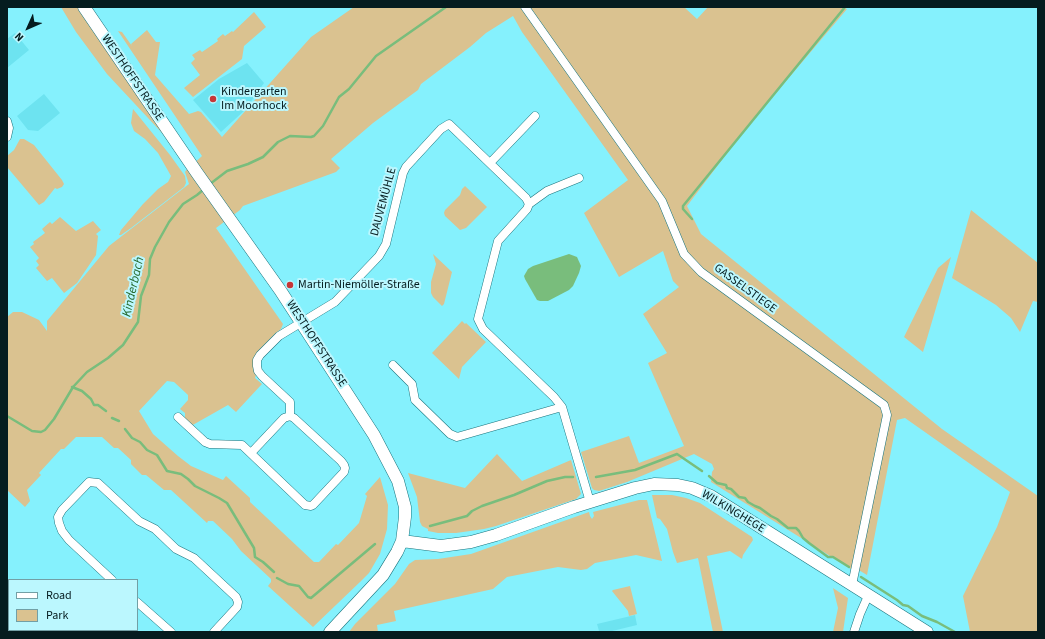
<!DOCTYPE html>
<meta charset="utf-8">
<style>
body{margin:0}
#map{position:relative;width:1045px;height:639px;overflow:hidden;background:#85f1fd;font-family:"Source Sans 3",sans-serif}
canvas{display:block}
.frame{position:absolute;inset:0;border:8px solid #051c1f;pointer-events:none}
.legend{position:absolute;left:8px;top:579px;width:130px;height:52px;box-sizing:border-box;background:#bbf7fe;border:1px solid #729fa5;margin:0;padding:5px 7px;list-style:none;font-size:12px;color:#051c1f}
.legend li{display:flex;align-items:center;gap:8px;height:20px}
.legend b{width:20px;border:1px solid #729fa5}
.north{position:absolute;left:8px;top:8px;width:40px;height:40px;-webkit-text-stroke:3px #bbf7fe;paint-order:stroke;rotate:225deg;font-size:11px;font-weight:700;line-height:16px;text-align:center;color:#051c1f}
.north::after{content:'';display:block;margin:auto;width:14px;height:18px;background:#051c1f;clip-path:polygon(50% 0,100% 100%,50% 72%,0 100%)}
</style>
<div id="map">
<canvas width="1045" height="639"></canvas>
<div class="frame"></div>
<ul class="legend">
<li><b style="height:5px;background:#fff"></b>Road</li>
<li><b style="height:11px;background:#dac290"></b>Park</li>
</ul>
<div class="north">N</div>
</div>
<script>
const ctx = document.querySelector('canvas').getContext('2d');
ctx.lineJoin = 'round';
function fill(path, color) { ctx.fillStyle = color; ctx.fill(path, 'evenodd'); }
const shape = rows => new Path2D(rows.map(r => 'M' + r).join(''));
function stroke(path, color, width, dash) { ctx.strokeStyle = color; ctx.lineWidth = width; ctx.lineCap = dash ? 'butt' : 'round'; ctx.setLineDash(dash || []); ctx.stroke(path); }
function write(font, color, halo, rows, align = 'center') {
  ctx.font = font + ' "Source Sans 3",sans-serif'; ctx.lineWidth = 4; ctx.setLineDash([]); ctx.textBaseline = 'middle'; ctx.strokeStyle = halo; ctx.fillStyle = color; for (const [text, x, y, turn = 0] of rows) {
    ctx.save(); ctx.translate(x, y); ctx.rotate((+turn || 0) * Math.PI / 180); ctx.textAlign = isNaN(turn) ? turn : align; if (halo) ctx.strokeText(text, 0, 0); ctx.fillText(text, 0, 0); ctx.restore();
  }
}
const built = shape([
 [15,33,29,50,7,68,7,39],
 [247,63,264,83,245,110,221,132,193,100,219,79],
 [44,94,60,113,38,131,28,130,17,116],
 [635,615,637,625,608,632,599,631,597,624]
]);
const green = shape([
 [61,7,79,7,189,168,202,156,118,31,122,32,132,46,131,44,147,30,156,42,160,42,155,75,189,114,198,111,201,112,222,137,311,37,354,7,684,7,697,19,708,7,843,7,847,9,743,132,687,206,701,234,942,429,1038,496,1038,632,970,632,963,596,997,527,1010,492,905,418,897,420,867,575,852,566,851,569,711,482,712,472,714,469,712,464,694,454,627,482,599,491,594,490,592,488,581,452,629,436,639,463,684,446,648,363,667,353,643,314,679,287,673,281,663,251,619,277,584,213,628,180,522,32,513,16,486,33,470,47,421,84,418,90,373,123,331,159,340,168,336,172,243,206,240,210,216,228,283,324,281,329,276,333,257,353,253,365,256,375,255,378,262,384,236,412,228,405,191,426,185,420,185,413,180,409,188,400,188,395,174,382,167,381,139,411,153,434,178,456,191,466,223,480,226,476,250,498,250,502,314,562,319,562,336,544,338,545,359,523,367,496,365,494,380,477,388,505,387,529,380,554,369,573,360,582,313,627,268,586,271,582,271,579,241,551,232,539,213,521,208,521,207,523,171,490,164,490,146,475,142,475,131,464,131,460,118,448,114,448,102,437,76,437,64,449,61,449,39,473,41,475,27,490,30,501,25,507,7,490,7,317,13,312,22,312,39,320,47,331,47,321,109,246,189,184,185,172,187,169,162,133,107,74,76,32],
 [254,12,266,27,244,46,242,59,193,97,184,88,200,75,191,63,195,59,192,55,200,50,202,52,218,41,217,39,223,34,225,36,232,31,233,32],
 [133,109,170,155,185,176,186,183,184,187,131,228,121,235,119,235,121,230,143,204,158,189,168,182,171,176,158,153,145,139,134,131,131,123],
 [20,139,24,139,34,145,62,180,64,184,62,187,57,189,55,188,44,202,39,205,7,167,7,156,14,150],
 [465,186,487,207,466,228,460,230,445,216,444,213,445,210,460,195,462,189],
 [971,210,1038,263,1038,302,1033,301,1020,332,1011,318,996,305,952,278],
 [60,217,76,231,93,221,101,230,96,234,98,236,96,255,77,283,64,293,52,278,47,281,36,268,39,265,36,261,39,258,30,247,34,244,33,242,45,233,42,229,50,222,52,224],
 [433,254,452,272,444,304,442,306,433,297,431,293,431,282,436,264],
 [951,257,923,352,904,337,938,268],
 [462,321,465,324,466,323,486,342,462,367,459,379,432,353],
 [497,454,522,481,571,460,581,494,576,499,496,526,484,529,456,533,438,533,428,531,428,529,422,526,420,522,417,497,408,473,465,488],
 [652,495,672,495,686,498,700,503,752,537,753,540,743,555,742,559,730,551,707,556,723,632,713,632,698,558,677,563,673,552,667,529,660,519,657,518],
 [639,500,647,500,662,561,636,555,595,563,587,569,581,570,558,567,507,577,493,589,394,611,396,621,377,625,378,632,349,632,355,624,395,584,409,564,415,560,438,559,471,554,589,512,590,516,592,519,594,516,593,512],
 [630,586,637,614,629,616,628,611,612,591,613,590],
 [833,588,848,598,843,632,833,632,838,608]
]);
const water = shape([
 [569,254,577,257,581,266,579,273,573,286,569,290,548,301,540,301,537,300,525,279,524,276,528,269,533,266]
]);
const stream = shape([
 [210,184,227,171,248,164,263,157,278,142,290,136,311,137,314,136,323,126,339,97,349,89,376,56,446,7],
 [692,219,683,209,683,206,845,7],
 [72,387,82,391,91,399,94,405,98,405,106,411],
 [7,416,32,431,41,432,45,430,54,419,73,387,87,372,108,358,123,345,138,322,141,296,149,275,150,259,155,247,169,222,183,204,197,195,203,190],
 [112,418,119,421],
 [125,429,132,438,140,442,147,450,157,455,167,471,181,474,188,479,195,486,219,498,227,503,254,548,255,557,263,562,274,572],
 [709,476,717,483,726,485,727,488,731,489,739,497,745,498,748,502,755,506,760,508,771,516,777,519,788,528,796,528,799,531,803,538,809,543,828,557,833,557,849,567],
 [596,477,635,470,677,454,702,471],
 [430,526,467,516,472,511,482,506,514,495,547,481,565,477,573,477],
 [861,577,897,600,903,605,908,606,922,616,937,622,955,632],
 [277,578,288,584,299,586,308,597,311,598,375,544]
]);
const street = shape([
 [525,7,662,201,684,254,701,272,884,405,887,415,852,585],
 [7,121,9,128,7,137],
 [490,163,535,116],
 [529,204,547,191,579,178],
 [393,365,412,384,415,400,450,434,457,437,562,407],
 [178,417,205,442,210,444,242,445,305,505,311,506,313,505,344,472,345,468,344,465,341,461,294,418,290,416,290,402,262,376,258,371,257,366,257,360,260,355,279,336,335,302,379,256,386,244,403,173,406,167,441,129,449,124,526,198,529,204,527,209,498,241,478,319,483,329,554,397,562,407,590,502],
 [251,453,284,418,290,416],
 [112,580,69,540,62,531,59,523,58,517,62,510,89,482,98,483,139,521,155,529,176,549,194,558,236,597,238,602,237,607,214,632],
 [137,602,171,632],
 [7,631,19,632],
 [102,632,104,630],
 [854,632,860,614,868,596]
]);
const secondary = shape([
 [84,7,197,173,280,290,374,435,398,481,405,507,405,517,402,541,397,552,383,575,330,632],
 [402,541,441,546,471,542,496,535,574,507,635,488,654,484,678,485,692,488,711,496,927,632]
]);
const markers = [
 [213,99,4,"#c63737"],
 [290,285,4,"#c63737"]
];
const streetNames = [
 ["WESTHOFFSTRASSE",132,78,56],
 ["DAUVEMÜHLE",384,202,-75],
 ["GASSELSTIEGE",745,289,36],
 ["WESTHOFFSTRASSE",316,344,57],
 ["WILKINGHEGE",733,512,31]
];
const poiNames = [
 ["Kindergarten",221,92],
 ["Im Moorhock",221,106],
 ["Martin-Niemöller-Straße",298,285]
];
const waterNames = [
 ["Kinderbach",134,287,-77]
];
fill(built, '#6de3f0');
fill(green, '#dac290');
fill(water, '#79bd7c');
stroke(stream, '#79bd7c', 2.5);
stroke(street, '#1a747d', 9);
stroke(secondary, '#1a747d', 13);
stroke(street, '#fff', 8);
stroke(secondary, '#fff', 12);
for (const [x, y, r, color] of markers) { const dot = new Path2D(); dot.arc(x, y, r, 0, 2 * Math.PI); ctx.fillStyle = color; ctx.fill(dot); stroke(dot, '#bbf7fe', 1.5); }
write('12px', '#051c1f', '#bbf7fe', streetNames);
write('12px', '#051c1f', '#bbf7fe', poiNames, 'left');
write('italic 13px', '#23672b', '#bbf7fe', waterNames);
</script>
